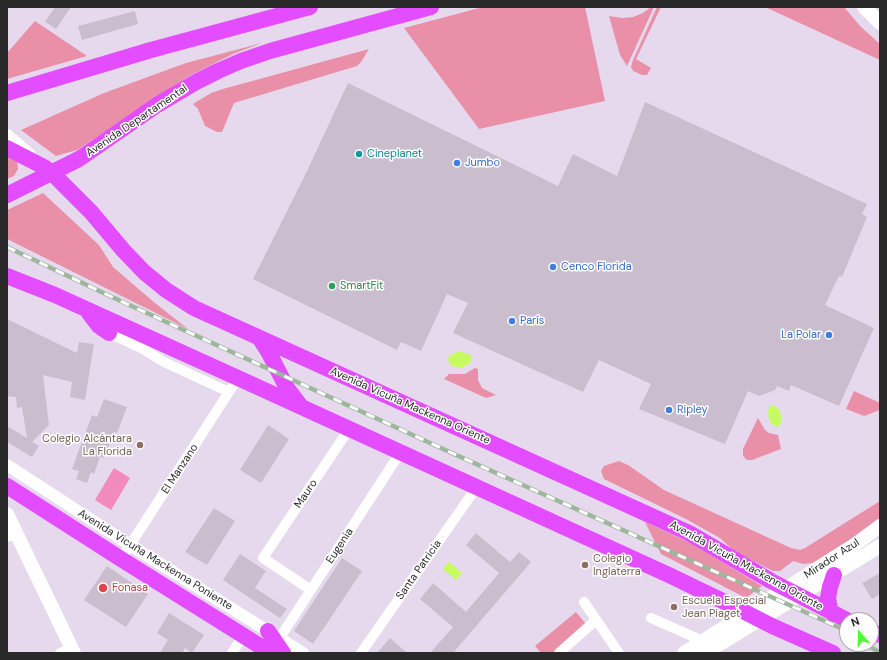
<!DOCTYPE html>
<meta charset="utf-8">
<style>
body{margin:0}
#map{position:relative;width:887px;height:660px;overflow:hidden;background:#e6d9ed;font-family:"DM Sans",sans-serif}
canvas{display:block}
.frame{position:absolute;inset:0;border:8px solid #292929;pointer-events:none}
.north{position:absolute;left:839px;top:612px;width:40px;height:40px;box-sizing:border-box;background:#fff;border:1px solid #a9a9a9;border-radius:50%;rotate:340deg;font-size:11px;font-weight:700;line-height:16px;text-align:center;color:#292929}
.north::after{content:'';display:block;margin:auto;width:14px;height:18px;background:#4bff34;clip-path:polygon(50% 0,100% 100%,50% 72%,0 100%)}
</style>
<div id="map">
<canvas width="887" height="660"></canvas>
<div class="frame"></div>
<div class="north">N</div>
</div>
<script>
const ctx = document.querySelector('canvas').getContext('2d');
ctx.lineJoin = 'round';
function fill(path, color) { ctx.fillStyle = color; ctx.fill(path, 'evenodd'); }
const shape = rows => new Path2D(rows.map(r => 'M' + r).join(''));
function stroke(path, color, width, dash) { ctx.strokeStyle = color; ctx.lineWidth = width; ctx.lineCap = dash ? 'butt' : 'round'; ctx.setLineDash(dash || []); ctx.stroke(path); }
function write(font, color, halo, rows, align = 'center') {
  ctx.font = font + ' "DM Sans",sans-serif'; ctx.lineWidth = 3; ctx.setLineDash([]); ctx.textBaseline = 'middle'; ctx.strokeStyle = halo; ctx.fillStyle = color; for (const [text, x, y, turn = 0] of rows) {
    ctx.save(); ctx.translate(x, y); ctx.rotate((+turn || 0) * Math.PI / 180); ctx.textAlign = isNaN(turn) ? turn : align; if (halo) ctx.strokeText(text, 0, 0); ctx.fillText(text, 0, 0); ctx.restore();
  }
}
const green = shape([
 [483,7,585,7,605,101,479,129,404,28],
 [651,7,654,7,627,66,620,55,609,16,622,18,633,17,643,13],
 [657,7,661,7,636,59,651,68,647,75,642,75,633,71,631,67,633,60],
 [765,7,844,7,861,27,880,44,880,60],
 [35,21,87,56,7,79,7,53],
 [262,43,233,54,189,76,77,150,56,156,21,130,104,93,186,63],
 [369,49,361,62,357,66,234,103,222,132,217,132,205,126,198,109,193,104,211,93,223,89],
 [7,153,17,158,18,169,14,176,7,179],
 [43,193,99,245,113,267,155,303,188,329,7,239,7,210],
 [475,368,478,369,478,380,482,388,496,395,486,398,444,379,449,374,465,374],
 [854,391,880,403,880,410,864,416,846,409],
 [758,418,765,430,769,433,778,435,781,449,752,460,747,460,743,456,743,449],
 [619,461,628,465,664,490,791,548,800,550,805,548,880,501,880,518,864,531,813,563,803,564,793,561,780,571,773,571,735,552,720,538,686,519,604,479,601,471,604,466],
 [645,522,691,543,762,586,746,598,661,554],
 [576,612,586,624,553,653,541,653,535,646]
]);
const pitch = shape([
 [114,468,130,478,111,510,95,500]
]);
const water = shape([
 [457,352,461,352,469,354,472,357,470,363,467,365,460,368,450,365,448,359,449,356],
 [772,405,778,408,782,417,781,423,778,427,773,425,769,420,768,411,769,407],
 [449,562,462,573,456,580,443,569]
]);
const building = shape([
 [55,7,71,7,56,29,45,22],
 [135,11,138,24,82,40,78,26],
 [348,83,558,186,573,154,617,176,645,102,867,204,862,214,867,217,842,277,839,276,825,305,874,328,839,406,791,385,789,391,777,386,775,390,759,396,748,391,725,444,639,409,651,384,599,360,583,392,453,333,468,303,447,294,421,351,401,342,397,350,253,279,307,171],
 [7,319,77,353,79,342,94,344,85,400,70,397,72,382,43,375,49,425,32,442,39,446,32,457,7,442,7,426,27,438,22,407,17,408,16,397,7,396],
 [104,399,127,407,117,433,114,432,104,458,100,457,94,474,91,472,87,483,76,479,79,471,72,469,92,415,97,417],
 [268,425,289,439,261,483,240,470],
 [214,508,235,521,207,565,185,552],
 [476,533,510,562,519,552,531,562,453,653,430,653,453,627,420,599,433,583,466,612,499,573,466,545],
 [240,554,266,571,255,588,287,609,280,618,223,580],
 [342,558,362,571,313,644,294,631],
 [107,566,148,594,126,627,84,600],
 [880,573,880,594,872,599,862,583],
 [169,613,204,635,192,653,185,648,182,653,160,653,168,640,157,633],
 [390,638,407,653,377,653]
]);
const minor = shape([
 [109,333,141,348,164,362,229,392],
 [7,537,17,534],
 [121,559,238,378],
 [311,590,263,558,349,429],
 [584,602,619,653],
 [651,618,703,641],
 [279,639,400,453],
 [60,653,72,648],
 [232,653,243,636],
 [361,653,476,488],
 [559,653,596,620]
]);
const tertiary = shape([
 [7,465,130,545,303,653]
]);
const secondary = shape([
 [864,7,880,23],
 [7,136,29,155],
 [7,514,74,653],
 [684,653,853,546,880,526],
 [705,653,880,546]
]);
const primary = shape([
 [7,93,151,50,310,7],
 [7,148,44,167,52,173,91,212,123,250,144,272,166,290,194,308,689,533,771,581,847,620],
 [7,195,79,159,157,105,196,82,218,71,241,61,270,51,431,7],
 [7,276,55,295,238,378,671,576,733,606,772,626,833,653],
 [89,313,99,326,109,333],
 [260,339,269,353,287,388,300,405],
 [7,486,121,559,271,653],
 [833,614,830,609,828,598,830,587,834,575],
 [268,631,283,653],
 [871,631,880,635]
]);
const rail = shape([
 [7,247,112,297,454,454,847,631],
 [863,644,880,652]
]);
const markers = [
 [359,154,4,"#0f9aa8"],
 [457,163,4,"#3f7fe0"],
 [553,267,4,"#3f7fe0"],
 [332,286,4,"#2e9e5b"],
 [512,321,4,"#3f7fe0"],
 [829,335,4,"#3f7fe0"],
 [669,410,4,"#3f7fe0"],
 [140,445,4,"#8d6e63"],
 [585,565,4,"#8d6e63"],
 [103,588,5,"#e0444e"],
 [674,607,4,"#8d6e63"]
];
const streetNames = [
 ["Avenida Departamental",137,121,-34],
 ["Avenida Vicuña Mackenna Oriente",410,406,24],
 ["El Manzano",180,469,-57],
 ["Mauro",306,494,-56],
 ["Eugenia",340,546,-57],
 ["Mirador Azul",832,559,-33],
 ["Avenida Vicuña Mackenna Poniente",155,560,32],
 ["Avenida Vicuña Mackenna Oriente",746,566,29],
 ["Santa Patricia",419,570,-55]
];
const cultureNames = [
 ["Cineplanet",367,154]
];
const shopNames = [
 ["Jumbo",465,163],
 ["Cenco Florida",561,267],
 ["París",520,321],
 ["La Polar",821,335,"right"],
 ["Ripley",677,410]
];
const leisureNames = [
 ["SmartFit",340,286]
];
const educationNames = [
 ["Colegio Alcántara",132,439,"right"],
 ["La Florida",132,452,"right"],
 ["Colegio",593,559],
 ["Inglaterra",593,572],
 ["Escuela Especial",682,601],
 ["Jean Piaget",682,614]
];
const healthNames = [
 ["Fonasa",112,588]
];
fill(green, '#ea8fa8');
fill(pitch, '#f38abe');
fill(water, '#c6fb60');
fill(building, '#cabece');
stroke(minor, '#fff', 10);
stroke(tertiary, '#fff', 12);
stroke(secondary, '#fff', 14);
stroke(primary, '#e34cff', 16);
stroke(rail, '#9db69c', 4.5);
stroke(rail, '#fff', 3, [9]);
for (const [x, y, r, color] of markers) { const dot = new Path2D(); dot.arc(x, y, r, 0, 2 * Math.PI); ctx.fillStyle = color; ctx.fill(dot); stroke(dot, '#fff', 1.5); }
write('11px', '#292929', '#fff', streetNames);
write('11px', '#0d838f', '#fff', cultureNames, 'left');
write('11px', '#366cbe', '#fff', shopNames, 'left');
write('11px', '#27864d', '#fff', leisureNames, 'left');
write('11px', '#785e54', '#fff', educationNames, 'left');
write('11px', '#be3a42', '#fff', healthNames, 'left');
</script>
